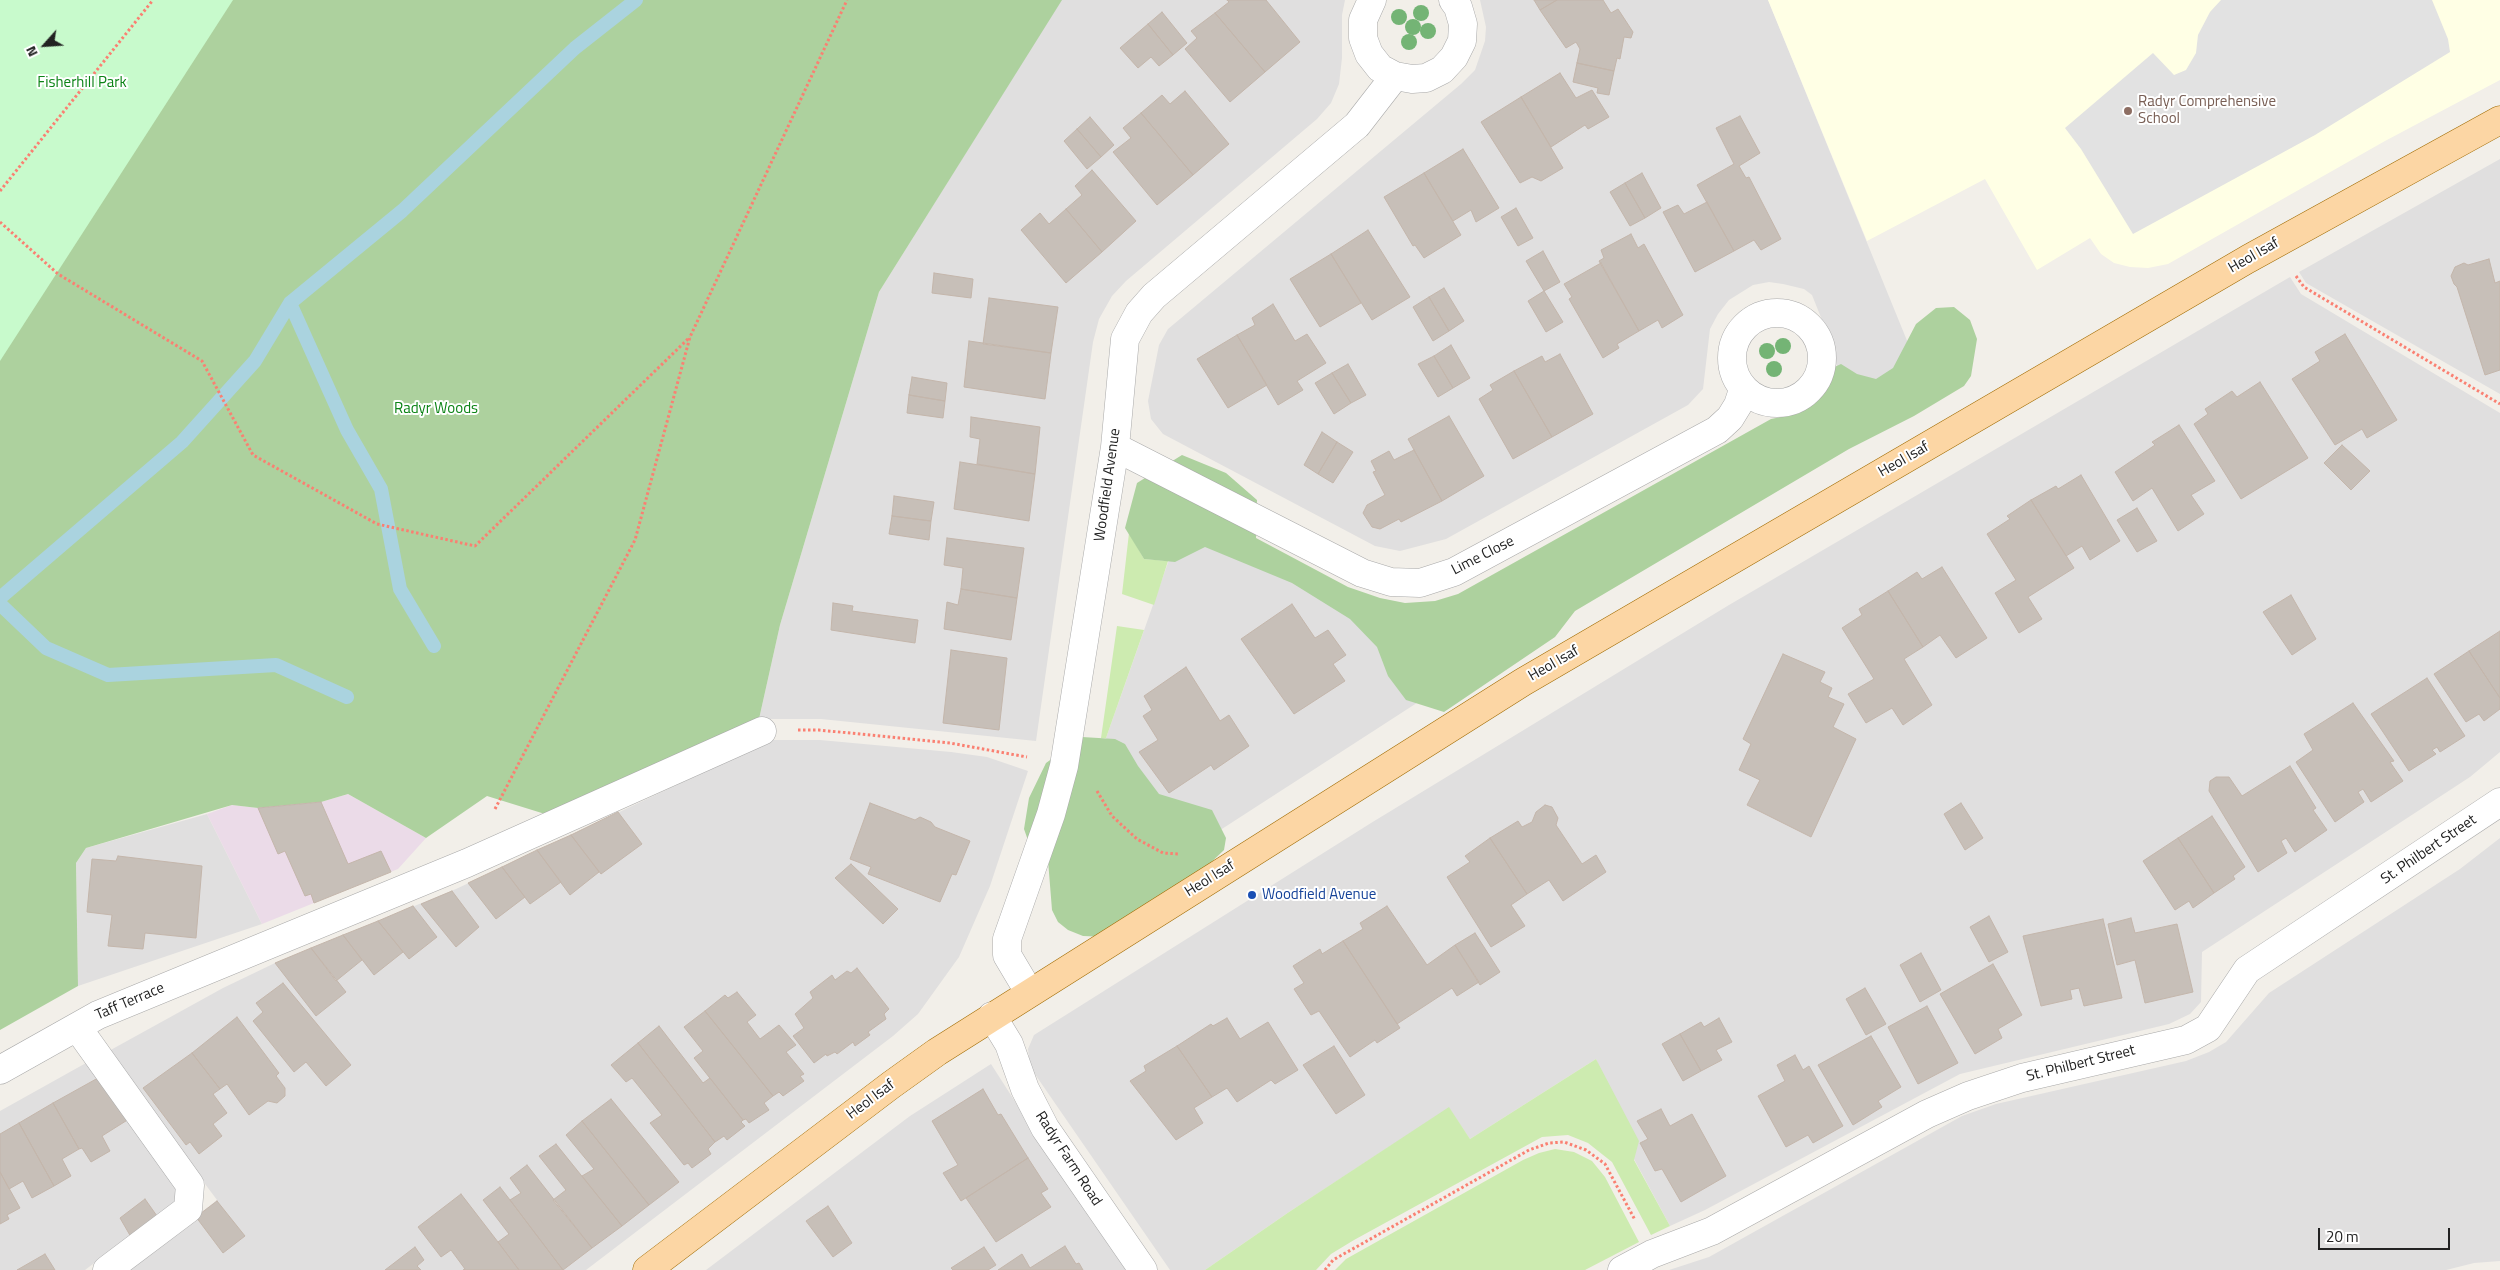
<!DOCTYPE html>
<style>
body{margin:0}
#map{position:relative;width:2500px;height:1270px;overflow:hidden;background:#f2efe9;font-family:"Titillium Web",sans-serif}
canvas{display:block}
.north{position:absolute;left:20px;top:20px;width:50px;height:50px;-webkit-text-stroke:4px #fff;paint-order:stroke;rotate:244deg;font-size:14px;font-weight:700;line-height:20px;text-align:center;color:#222}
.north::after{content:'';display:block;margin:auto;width:18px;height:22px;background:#222;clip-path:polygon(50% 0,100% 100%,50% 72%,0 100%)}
.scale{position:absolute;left:2318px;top:1228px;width:132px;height:22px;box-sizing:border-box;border:2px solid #222;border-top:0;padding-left:6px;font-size:15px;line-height:18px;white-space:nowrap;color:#222;-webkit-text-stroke:4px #fff;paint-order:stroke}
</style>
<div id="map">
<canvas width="2500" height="1270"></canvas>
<div class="north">N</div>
<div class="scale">20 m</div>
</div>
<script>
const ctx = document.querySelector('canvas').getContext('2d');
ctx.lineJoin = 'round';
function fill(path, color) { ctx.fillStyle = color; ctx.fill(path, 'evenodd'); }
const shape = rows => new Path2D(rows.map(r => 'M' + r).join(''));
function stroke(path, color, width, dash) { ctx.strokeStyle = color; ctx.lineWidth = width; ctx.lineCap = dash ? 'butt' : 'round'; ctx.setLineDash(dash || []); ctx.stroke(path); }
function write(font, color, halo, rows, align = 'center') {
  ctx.font = font + ' "Titillium Web",sans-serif'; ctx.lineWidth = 4; ctx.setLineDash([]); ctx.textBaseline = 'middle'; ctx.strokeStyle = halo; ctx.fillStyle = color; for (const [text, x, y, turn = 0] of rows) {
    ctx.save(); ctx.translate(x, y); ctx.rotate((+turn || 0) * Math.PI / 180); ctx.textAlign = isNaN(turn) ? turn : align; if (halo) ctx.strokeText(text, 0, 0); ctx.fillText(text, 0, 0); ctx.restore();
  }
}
const residential = shape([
 [1061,0,1345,0,1342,15,1342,58,1339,84,1331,103,1317,119,1126,281,1112,296,1099,319,1093,342,1036,741,821,719,759,719,780,625,879,292],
 [1480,0,1768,0,1919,370,1852,401,1839,375,1832,345,1812,295,1804,289,1783,284,1769,282,1753,285,1729,300,1718,314,1710,329,1703,389,1688,405,1446,539,1400,551,1375,546,1163,434,1151,419,1148,401,1159,345,1168,329,1461,84,1475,70,1485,41,1486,27],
 [2500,159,2500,394,2306,283,2299,272],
 [2290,277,2301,294,2500,413,2500,752,2470,777,2202,952,2201,1002,2190,1014,2169,1024,1960,1074,1705,1210,1670,1226,1634,1159,1596,1059,1470,1139,1449,1108,1289,1212,1205,1270,1170,1270,1030,1067,1028,1049,1034,1035,1371,823,1729,605],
 [1183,520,1382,627,1423,699,1211,836,1193,844,1106,738],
 [772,740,820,740,951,752,987,757,1028,771,990,886,959,957,918,1014,893,1036,586,1270,127,1270,217,1200,107,1052,223,988,275,963,456,889],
 [207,814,262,924,78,986,76,863,86,848],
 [2500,838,2500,1261,2474,1263,2446,1270,1669,1270,1709,1257,1962,1116,1996,1104,2186,1061,2209,1052,2226,1042,2269,993,2460,869],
 [86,1063,178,1183,176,1201,85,1270,0,1270,0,1111],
 [991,1064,1085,1211,1126,1270,706,1270,910,1116]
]);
const industrial = shape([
 [348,794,426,838,398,869,262,924,207,814,232,805,258,808,321,802]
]);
const education = shape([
 [1768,0,2500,0,2500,80,2385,141,2168,264,2148,268,2130,267,2114,263,2101,254,2090,238,2037,270,1985,179,1867,241]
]);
const grass = shape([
 [1129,533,1144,559,1168,561,1154,605,1122,594],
 [1117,626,1144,630,1106,738,1101,738],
 [1596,1059,1639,1141,1634,1160,1670,1226,1651,1235,1612,1162,1588,1143,1568,1135,1542,1137,1354,1240,1331,1254,1316,1270,1205,1270,1289,1212,1449,1107,1470,1139],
 [1555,1149,1574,1152,1592,1161,1605,1177,1639,1242,1585,1270,1335,1270,1346,1259,1523,1160,1539,1153]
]);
const forest = shape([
 [185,0,1062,0,879,292,780,625,759,719,545,814,487,796,426,838,348,794,321,802,258,808,232,805,86,848,76,863,78,986,0,1030,0,292],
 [1954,307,1970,320,1977,339,1971,376,1964,386,1914,416,1849,449,1575,611,1555,637,1444,712,1406,700,1388,676,1377,647,1350,619,1292,583,1205,547,1175,562,1144,559,1125,528,1137,483,1182,455,1226,473,1257,500,1256,538,1348,587,1380,598,1405,603,1435,601,1458,594,1771,419,1796,414,1808,395,1830,369,1841,364,1857,374,1876,379,1893,368,1916,324,1936,308],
 [1082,737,1115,739,1125,744,1138,766,1159,794,1212,810,1226,838,1224,850,1132,938,1083,936,1068,930,1058,922,1052,910,1048,860,1030,846,1024,829,1029,798,1046,763]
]);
const park = shape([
 [0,0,233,0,0,361]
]);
const parking = shape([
 [2221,0,2432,0,2448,39,2450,52,2315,135,2133,234,2081,149,2065,128,2153,53,2174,75,2186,70,2196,53,2198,35,2210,12]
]);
const stream = shape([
 [290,303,347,430,381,489,400,589,434,646],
 [0,598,182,442,255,361,290,303,402,211,575,48,636,0],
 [0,604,46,648,108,675,276,665,347,697]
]);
const building = shape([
 [1227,0,1266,0,1300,42,1265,72,1215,13,1229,2,1227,0],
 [1534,0,1557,0,1540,10,1534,0],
 [1557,0,1603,0,1611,13,1618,9,1633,32,1631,38,1624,37,1620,59,1617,58,1614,71,1577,63,1580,49,1576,42,1566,48,1540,10,1557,0],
 [1162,12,1187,43,1173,55,1148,24,1162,12],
 [1215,13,1265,72,1230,102,1185,49,1197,38,1191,31,1215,13],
 [1148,24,1173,55,1159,66,1151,57,1138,68,1120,48,1148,24],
 [1577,63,1614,71,1609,95,1597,93,1598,88,1573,82,1577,63],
 [1560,73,1576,98,1592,90,1609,117,1588,129,1585,125,1551,147,1521,97,1560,73],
 [1185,91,1229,144,1193,175,1141,113,1162,95,1170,104,1185,91],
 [1521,97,1563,168,1541,181,1532,177,1520,183,1481,122,1521,97],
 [1141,113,1193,175,1157,205,1113,152,1131,138,1123,128,1141,113],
 [1740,116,1760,153,1739,166,1746,178,1749,177,1781,239,1761,250,1754,240,1734,251,1697,185,1734,164,1716,128,1740,116],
 [1090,117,1114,145,1101,157,1077,129,1090,117],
 [1077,129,1101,157,1087,169,1064,141,1077,129],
 [1463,149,1499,208,1476,222,1471,210,1453,221,1424,173,1463,149],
 [1092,170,1136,221,1102,252,1066,209,1082,195,1075,186,1092,170],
 [1424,173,1461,235,1424,258,1415,245,1413,246,1384,197,1424,173],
 [1642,173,1661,208,1645,218,1625,183,1642,173],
 [1625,183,1645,218,1630,226,1610,192,1625,183],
 [1707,202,1734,251,1695,272,1663,212,1678,205,1684,214,1707,202],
 [1516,208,1533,238,1518,246,1501,217,1516,208],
 [1066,209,1102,252,1066,283,1021,230,1040,213,1049,224,1066,209],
 [1368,230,1410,297,1372,320,1331,254,1368,230],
 [1631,234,1638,248,1644,244,1683,315,1662,328,1658,320,1639,331,1599,261,1604,258,1601,250,1631,234],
 [1543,251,1560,282,1544,291,1526,261,1543,251],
 [1331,254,1361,303,1320,327,1290,279,1331,254],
 [2489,259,2495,283,2500,281,2500,370,2485,375,2457,287,2454,284,2451,276,2455,267,2464,263,2468,265,2489,259],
 [1601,263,1639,331,1617,344,1619,348,1603,358,1569,299,1572,297,1564,284,1601,263],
 [934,273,973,279,971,298,932,293,934,273],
 [1444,288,1464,321,1449,331,1429,297,1444,288],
 [1544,291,1563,322,1546,332,1528,301,1544,291],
 [1429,297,1449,331,1433,341,1413,307,1429,297],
 [989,298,1058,307,1051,353,983,344,989,298],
 [1273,304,1295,341,1307,334,1326,363,1297,381,1303,390,1278,405,1237,335,1255,325,1252,318,1273,304],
 [2345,334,2397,420,2367,438,2362,429,2335,445,2292,379,2320,361,2315,352,2345,334],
 [1237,335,1267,385,1228,408,1197,359,1237,335],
 [969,341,1051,353,1045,399,964,387,969,341],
 [1451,345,1470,378,1453,388,1434,356,1451,345],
 [1560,354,1593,414,1552,437,1514,371,1542,356,1545,362,1560,354],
 [1434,356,1453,388,1438,397,1418,364,1434,356],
 [1348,364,1366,395,1351,403,1332,373,1348,364],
 [1514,371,1552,437,1513,459,1479,399,1493,390,1490,385,1514,371],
 [1332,373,1351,403,1334,414,1315,383,1332,373],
 [912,377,947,383,945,401,909,395,912,377],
 [2260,382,2308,458,2241,499,2194,424,2208,414,2205,409,2232,391,2237,397,2260,382],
 [909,395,945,401,943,418,907,413,909,395],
 [1449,416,1484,476,1442,501,1408,439,1449,416],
 [971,417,1040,427,1035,474,977,464,980,439,970,437,971,417],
 [2179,425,2215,481,2191,495,2204,514,2178,531,2152,488,2133,501,2115,472,2155,445,2152,442,2179,425],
 [1322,432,1337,442,1318,474,1304,465,1322,432],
 [1337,442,1353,452,1333,483,1318,474,1337,442],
 [2342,445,2370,471,2351,490,2324,463,2342,445],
 [1414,450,1442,501,1401,522,1399,519,1380,529,1372,527,1363,513,1367,505,1385,495,1373,472,1376,471,1371,461,1389,451,1394,460,1414,450],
 [960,462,1035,474,1029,521,954,509,960,462],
 [2081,475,2120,541,2090,560,2082,546,2066,556,2031,500,2056,486,2058,489,2081,475],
 [894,496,934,502,931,521,892,516,894,496],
 [2031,500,2074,568,2028,597,2042,619,2019,633,1995,593,2016,580,1987,534,2010,519,2007,516,2031,500],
 [2137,508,2157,541,2137,552,2117,520,2137,508],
 [892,516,931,521,929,540,889,534,892,516],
 [947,538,1024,548,1017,598,961,589,963,568,944,565,947,538],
 [1942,567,1987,638,1956,658,1940,635,1923,647,1888,591,1917,572,1922,579,1942,567],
 [961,589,1017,598,1011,640,944,629,947,602,958,605,961,589],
 [1888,591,1923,647,1904,659,1932,705,1903,725,1892,708,1866,723,1848,694,1874,679,1842,628,1862,615,1859,609,1888,591],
 [2291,595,2316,639,2292,655,2263,612,2291,595],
 [833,603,853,606,852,611,918,620,915,643,831,630,833,603],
 [1292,604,1315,638,1328,630,1346,655,1333,664,1345,681,1294,714,1241,639,1292,604],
 [2500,631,2500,698,2469,651,2500,631],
 [951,650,1007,658,999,730,943,723,951,650],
 [2469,651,2500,698,2500,709,2484,721,2479,714,2466,722,2434,674,2469,651],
 [1783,654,1825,672,1820,682,1832,688,1828,697,1844,704,1833,727,1856,739,1811,837,1747,805,1760,780,1739,770,1751,744,1743,739,1783,654],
 [1186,667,1220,721,1229,715,1249,746,1214,770,1211,765,1169,793,1139,752,1158,740,1143,716,1152,710,1144,696,1186,667],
 [2427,678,2465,736,2440,752,2437,747,2432,750,2436,754,2409,771,2371,714,2427,678],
 [2353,703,2394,761,2390,762,2403,781,2371,802,2363,789,2358,792,2364,802,2335,822,2296,762,2313,750,2304,734,2353,703],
 [2290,766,2316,808,2313,810,2327,830,2295,852,2286,838,2281,841,2287,853,2258,872,2209,791,2210,781,2216,777,2229,777,2242,796,2290,766],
 [321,802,348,864,381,851,391,872,314,903,311,894,305,896,285,851,278,854,258,808,321,802],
 [870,803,915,820,920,817,931,822,935,827,970,841,956,875,952,874,940,902,868,874,871,867,850,859,870,803],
 [1961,803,1983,838,1965,850,1944,814,1961,803],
 [1545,805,1552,807,1558,818,1556,825,1582,864,1596,855,1606,872,1563,901,1549,880,1527,894,1490,838,1518,821,1522,827,1532,822,1536,812,1545,805],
 [618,812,642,844,601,874,571,835,618,812],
 [2212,816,2245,867,2233,876,2235,879,2214,893,2178,838,2212,816],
 [571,835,599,872,570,895,537,850,571,835],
 [1490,838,1527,894,1511,905,1525,926,1491,947,1447,877,1470,862,1465,856,1490,838],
 [2178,838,2214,893,2193,908,2189,901,2175,910,2143,861,2178,838],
 [537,850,561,882,530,904,502,867,537,850],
 [118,856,202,866,196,938,145,933,143,949,108,946,112,915,87,912,92,859,116,861,118,856],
 [851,864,898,909,883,924,835,878,851,864],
 [502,867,525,897,496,919,468,883,502,867],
 [452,891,479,927,456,947,421,904,452,891],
 [413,906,437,937,409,959,378,921,413,906],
 [1387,906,1427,965,1455,945,1479,982,1457,996,1452,988,1397,1024,1343,941,1363,929,1360,923,1387,906],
 [1989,916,2008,952,1989,962,1970,927,1989,916],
 [2131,918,2135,933,2177,924,2193,992,2145,1003,2135,960,2117,965,2108,924,2131,918],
 [2103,919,2122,998,2084,1006,2079,988,2070,990,2072,999,2041,1006,2023,936,2103,919],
 [378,921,403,952,374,975,343,935,378,921],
 [1475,933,1500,972,1480,985,1455,945,1475,933],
 [343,935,362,960,336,981,311,948,343,935],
 [1343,941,1400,1028,1377,1043,1375,1040,1350,1057,1319,1011,1311,1015,1294,989,1304,983,1293,966,1320,949,1322,954,1343,941],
 [311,948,346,992,316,1016,275,963,311,948],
 [1921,953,1941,990,1920,1002,1900,965,1921,953],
 [1993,964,2022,1015,1998,1029,2002,1038,1975,1054,1940,994,1993,964],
 [857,968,889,1009,884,1014,886,1019,868,1032,870,1035,855,1046,853,1042,837,1054,835,1052,827,1056,826,1054,814,1063,793,1036,804,1028,795,1014,813,998,810,992,832,975,835,980,847,971,851,973,857,968],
 [283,983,351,1065,326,1086,306,1062,294,1072,253,1021,263,1012,256,1003,283,983],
 [1865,988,1886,1024,1866,1035,1846,999,1865,988],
 [737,992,756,1015,747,1022,760,1039,779,1025,796,1045,786,1052,804,1074,800,1076,804,1081,783,1096,779,1092,773,1096,705,1011,725,995,728,998,737,992],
 [1927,1006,1958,1063,1918,1084,1888,1027,1927,1006],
 [705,1011,773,1096,764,1103,769,1110,749,1123,746,1119,743,1120,694,1058,703,1051,684,1027,705,1011],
 [237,1017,279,1073,276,1076,285,1088,285,1096,277,1103,268,1101,249,1115,227,1084,220,1089,192,1053,237,1017],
 [1227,1018,1240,1039,1268,1022,1298,1070,1275,1084,1271,1080,1237,1102,1227,1088,1212,1097,1177,1046,1211,1024,1213,1026,1227,1018],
 [1719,1018,1732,1042,1716,1050,1722,1060,1701,1071,1680,1034,1701,1022,1704,1027,1719,1018],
 [659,1026,703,1083,710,1078,743,1120,741,1122,745,1126,727,1140,724,1136,715,1142,638,1043,659,1026],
 [1680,1034,1701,1071,1683,1081,1662,1044,1680,1034],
 [1871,1036,1901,1087,1878,1101,1882,1107,1853,1125,1818,1065,1871,1036],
 [638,1043,715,1142,708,1149,711,1154,692,1168,688,1163,684,1165,650,1123,662,1115,632,1078,626,1082,611,1065,638,1043],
 [1177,1046,1212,1097,1194,1108,1203,1123,1176,1140,1130,1081,1146,1071,1144,1066,1177,1046],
 [1334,1046,1365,1095,1336,1114,1303,1065,1334,1046],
 [192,1053,220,1089,213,1094,227,1113,213,1124,222,1136,199,1154,190,1142,186,1145,143,1088,192,1053],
 [1795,1055,1803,1070,1809,1066,1843,1126,1813,1143,1808,1135,1786,1147,1758,1096,1785,1081,1777,1065,1795,1055],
 [98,1078,129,1119,102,1136,110,1151,91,1162,82,1148,79,1149,53,1103,98,1078],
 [983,1089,998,1115,1001,1114,1028,1158,961,1201,943,1173,958,1165,932,1121,983,1089],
 [611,1099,679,1182,649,1205,582,1121,611,1099],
 [53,1103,79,1149,62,1159,71,1176,54,1186,19,1123,53,1103],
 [1661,1109,1670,1126,1692,1114,1726,1176,1681,1202,1662,1169,1655,1171,1640,1143,1648,1139,1637,1121,1661,1109],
 [582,1121,649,1205,622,1226,582,1176,594,1169,566,1135,582,1121],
 [19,1123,54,1186,32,1198,23,1181,9,1189,0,1172,0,1134,19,1123],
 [556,1144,622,1226,592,1248,553,1200,566,1190,539,1156,556,1144],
 [1028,1158,1048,1189,1041,1193,1051,1207,996,1242,966,1198,1028,1158],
 [527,1165,592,1248,563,1270,510,1200,521,1193,510,1178,527,1165],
 [0,1172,20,1208,7,1215,9,1219,0,1224,0,1172],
 [500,1187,510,1200,563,1270,519,1270,498,1242,509,1234,483,1200,500,1187],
 [461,1194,498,1242,519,1270,463,1270,465,1269,451,1250,441,1257,418,1227,461,1194],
 [145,1199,157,1216,131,1237,120,1218,145,1199],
 [217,1201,245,1236,223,1253,196,1217,217,1201],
 [828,1206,852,1243,833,1257,806,1221,828,1206],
 [1065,1246,1076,1264,1079,1263,1083,1270,998,1270,1022,1254,1030,1268,1065,1246],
 [415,1247,424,1260,417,1266,421,1270,385,1270,415,1247],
 [984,1247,996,1265,988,1270,953,1270,951,1268,984,1247],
 [45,1254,55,1270,17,1270,45,1254]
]);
const path = shape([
 [0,191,153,0],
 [0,222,58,274,202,361,253,455,377,524,475,546,690,337],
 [2296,276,2304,287,2500,404],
 [798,730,819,730,950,743,1027,757],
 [1097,791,1112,816,1137,839,1163,853,1179,854],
 [495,809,635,540,690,337,847,0],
 [1325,1270,1333,1260,1529,1150,1549,1143,1564,1142,1586,1150,1605,1164,1635,1220]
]);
const minor = shape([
 [1372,0,1363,20,1363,38,1369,54,1380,68,1395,76,1412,79,1426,78,1442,70,1454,57,1462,41,1463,24,1458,7,1453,0],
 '1732 358a45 45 0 1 1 90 0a45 45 0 1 1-90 0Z',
 [1115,447,1362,573,1391,582,1420,583,1454,572,1717,430,1730,418,1738,405,1743,390],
 [1029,992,1007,955,1007,939,1051,814,1064,766,1115,447,1125,339,1139,313,1154,296,1357,125,1395,76],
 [992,1016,1009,1044,1025,1089,1045,1128,1143,1270],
 [77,1027,190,1185,188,1209,107,1270],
 [0,1070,98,1015,467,863,762,731],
 [1622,1270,1652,1254,1712,1231,1927,1114,1968,1096,2022,1078,2186,1040,2208,1028,2247,970,2500,802]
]);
const major = shape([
 [647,1270,891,1085,937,1052,1523,682,2248,259,2500,120]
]);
const trees = [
 [1421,13],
 [1399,17],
 [1413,27],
 [1428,31],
 [1409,42],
 [1783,346],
 [1767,351],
 [1774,369]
];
const markers = [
 [2128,111,5,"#8d6e63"],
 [1252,895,5,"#1a4fb4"]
];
const parkNames = [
 ["Fisherhill Park",82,83],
 ["Radyr Woods",436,409]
];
const educationNames = [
 ["Radyr Comprehensive",2138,102],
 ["School",2138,119]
];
const streetNames = [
 ["Heol Isaf",2254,256,-30],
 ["Heol Isaf",1904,460,-30],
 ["Woodfield Avenue",1108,485,-82],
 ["Lime Close",1483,556,-27],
 ["Heol Isaf",1554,664,-30],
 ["St. Philbert Street",2429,850,-34],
 ["Heol Isaf",1210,879,-32],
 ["Taff Terrace",130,1002,-23],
 ["St. Philbert Street",2081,1064,-14],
 ["Heol Isaf",871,1100,-37],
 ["Radyr Farm Road",1068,1159,57]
];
const transitNames = [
 ["Woodfield Avenue",1262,895]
];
fill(residential, '#e0dfdf');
fill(industrial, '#ebdbe8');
fill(education, '#ffffe5');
fill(grass, '#cdebb0');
fill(forest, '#add19e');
fill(park, '#c8facc');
fill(parking, '#e2e2e2');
stroke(stream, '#aad3df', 14);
fill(building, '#c7bfb8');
stroke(building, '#c4b6ab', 1);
stroke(minor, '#a9a9a9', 29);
stroke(major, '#a06b00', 29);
stroke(path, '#fa8072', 3, [2.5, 2.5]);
stroke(minor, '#fff', 28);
stroke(major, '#fcd6a4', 28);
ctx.fillStyle = '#74b475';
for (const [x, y] of trees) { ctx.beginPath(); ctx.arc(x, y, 8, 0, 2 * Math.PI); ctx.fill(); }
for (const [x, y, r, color] of markers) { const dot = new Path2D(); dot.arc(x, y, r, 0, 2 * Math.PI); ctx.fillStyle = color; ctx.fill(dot); stroke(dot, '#fff', 2); }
write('15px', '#0c8416', '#fff', parkNames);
write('15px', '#785e54', '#fff', educationNames, 'left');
write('15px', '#222', '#fff', streetNames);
write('15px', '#164399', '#fff', transitNames, 'left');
</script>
